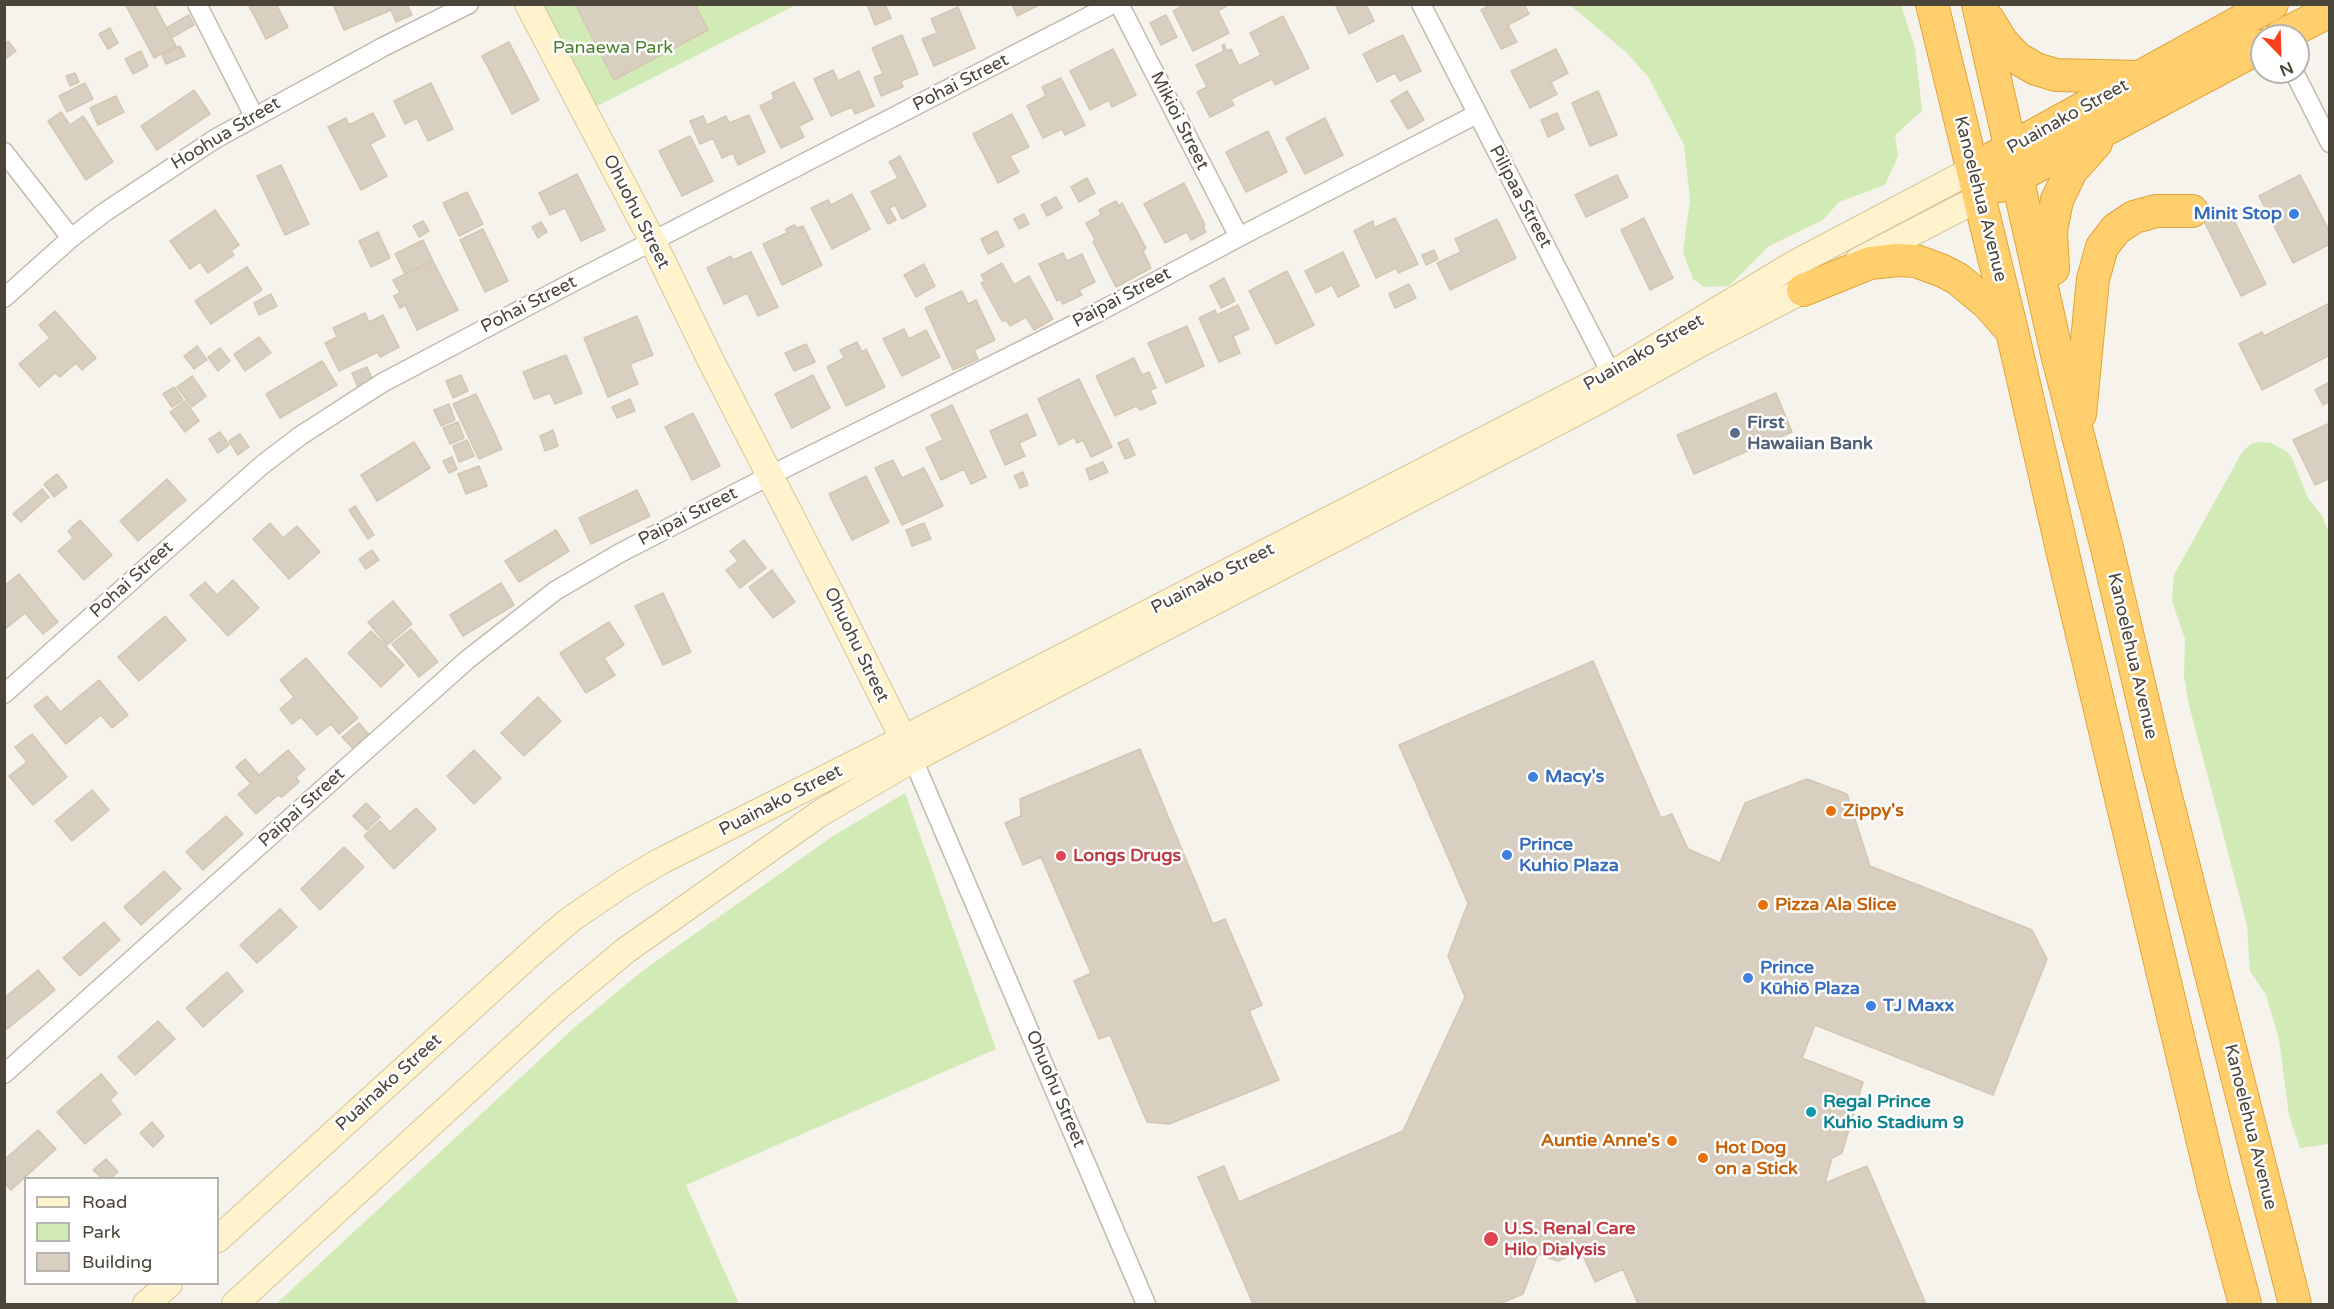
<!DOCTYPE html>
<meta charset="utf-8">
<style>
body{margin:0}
#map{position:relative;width:2334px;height:1309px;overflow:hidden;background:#f6f3ec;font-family:"Varela Round",sans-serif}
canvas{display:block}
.frame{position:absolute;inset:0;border:6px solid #4b4439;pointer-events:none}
.legend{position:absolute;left:24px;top:1177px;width:195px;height:108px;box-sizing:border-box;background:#fff;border:2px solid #b7b4b0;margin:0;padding:8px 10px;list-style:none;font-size:18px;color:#4b4439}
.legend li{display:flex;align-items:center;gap:12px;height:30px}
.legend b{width:30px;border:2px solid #b7b4b0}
.north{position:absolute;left:2250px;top:24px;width:60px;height:60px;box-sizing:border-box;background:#fff;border:2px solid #b7b4b0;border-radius:50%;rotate:157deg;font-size:16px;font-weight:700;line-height:24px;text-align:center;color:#4b4439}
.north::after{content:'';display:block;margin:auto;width:21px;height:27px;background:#fc3f1d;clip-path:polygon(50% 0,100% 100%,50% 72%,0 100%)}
</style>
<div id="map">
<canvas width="2334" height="1309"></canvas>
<div class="frame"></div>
<ul class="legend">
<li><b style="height:8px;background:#fff3cd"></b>Road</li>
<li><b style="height:16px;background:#d2eab5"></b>Park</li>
<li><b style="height:16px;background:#d8cfc1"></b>Building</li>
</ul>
<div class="north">N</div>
</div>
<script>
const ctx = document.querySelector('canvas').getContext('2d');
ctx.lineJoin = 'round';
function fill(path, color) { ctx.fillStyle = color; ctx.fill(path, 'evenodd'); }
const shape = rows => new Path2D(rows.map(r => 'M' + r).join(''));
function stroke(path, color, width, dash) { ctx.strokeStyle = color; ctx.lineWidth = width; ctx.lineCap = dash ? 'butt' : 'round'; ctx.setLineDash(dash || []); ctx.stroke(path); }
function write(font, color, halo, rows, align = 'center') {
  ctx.font = font + ' "Varela Round",sans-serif'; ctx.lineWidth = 5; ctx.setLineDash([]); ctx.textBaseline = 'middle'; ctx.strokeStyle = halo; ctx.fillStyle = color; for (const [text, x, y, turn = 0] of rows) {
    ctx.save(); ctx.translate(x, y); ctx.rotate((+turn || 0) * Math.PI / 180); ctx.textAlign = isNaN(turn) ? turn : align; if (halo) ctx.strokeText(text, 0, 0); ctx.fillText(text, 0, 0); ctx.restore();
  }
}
const green = shape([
 [541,5,796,5,595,107],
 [1570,5,1901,5,1915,48,1922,111,1895,135,1898,156,1885,185,1839,202,1823,220,1769,246,1729,286,1704,287,1693,279,1683,252,1690,200,1684,145,1649,78,1626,52],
 [2259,442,2271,443,2286,451,2292,458,2308,498,2321,514,2329,532,2329,1144,2300,1148,2289,1116,2279,1039,2266,995,2250,971,2247,925,2189,705,2184,677,2185,639,2172,601,2174,575,2242,452,2251,444],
 [905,793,996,1049,686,1185,739,1304,276,1304,575,1027,641,972,833,836]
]);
const building = shape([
 [125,4,154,4,176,46,154,58,125,4],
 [248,4,276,4,288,27,266,39,248,4],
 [333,4,407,4,412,15,396,22,391,10,344,30,333,4],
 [575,4,695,4,708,30,614,80,575,4],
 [867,4,885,4,891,18,875,25,867,4],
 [1012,4,1041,4,1017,16,1012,4],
 [1186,4,1230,4,1218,11,1229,33,1193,51,1173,11,1186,4],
 [1335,4,1366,4,1374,21,1349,34,1335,4],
 [1492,4,1524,4,1529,14,1508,25,1517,42,1501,49,1481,10,1492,4],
 [958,7,975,48,934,66,922,39,937,33,931,19,958,7],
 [189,15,194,25,171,38,166,28,189,15],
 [1166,15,1177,37,1161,45,1150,23,1166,15],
 [1283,16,1309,68,1275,85,1272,79,1231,99,1234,105,1210,117,1197,92,1207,87,1196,65,1224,51,1222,46,1224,44,1227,51,1231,49,1239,66,1261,55,1250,33,1283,16],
 [110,28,118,43,108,49,99,34,110,28],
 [902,35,918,74,901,81,903,87,881,96,874,77,883,74,872,48,902,35],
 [1403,35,1421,71,1400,81,1395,73,1377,82,1363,54,1403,35],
 [8,41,16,51,4,60,4,44,8,41],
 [509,42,539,100,512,114,482,56,509,42],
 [180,46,185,56,166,64,162,55,180,46],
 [1113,49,1136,95,1112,107,1109,100,1090,110,1070,71,1113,49],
 [1556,49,1568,73,1551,82,1557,94,1530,108,1511,71,1556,49],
 [141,51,148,66,133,74,125,59,141,51],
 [833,70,838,81,859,71,874,106,855,114,852,107,831,116,814,79,833,70],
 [75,73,79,82,70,86,66,76,75,73],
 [1061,78,1085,125,1065,135,1062,129,1043,138,1027,106,1046,96,1042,87,1061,78],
 [794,82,813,119,799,126,804,137,781,148,760,106,774,99,772,93,794,82],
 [85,83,93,99,67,112,59,96,85,83],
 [431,83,453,129,428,141,417,118,405,124,394,101,431,83],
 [194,90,210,114,157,150,141,126,194,90],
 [1407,91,1424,120,1408,129,1391,101,1407,91],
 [1598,91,1617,135,1590,146,1572,103,1598,91],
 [116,96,124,112,98,125,90,108,116,96],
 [61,112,70,125,83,116,113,162,86,180,48,121,61,112],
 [373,113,385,136,370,144,387,176,361,190,328,127,346,118,349,125,373,113],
 [1557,113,1564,129,1548,137,1541,120,1557,113],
 [1012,114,1029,147,1010,156,1019,172,998,183,973,134,1012,114],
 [749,115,765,152,738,165,733,153,722,158,713,138,700,144,690,121,703,116,707,125,726,116,729,123,749,115],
 [1325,118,1343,155,1305,174,1286,138,1325,118],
 [1268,131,1287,172,1246,192,1226,152,1268,131],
 [690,136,713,181,682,196,659,151,690,136],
 [900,156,926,206,902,219,895,205,889,208,896,220,888,224,871,192,898,178,889,162,900,156],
 [281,165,309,224,285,235,257,176,281,165],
 [577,174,605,230,581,241,565,208,550,215,539,193,577,174],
 [1617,175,1628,197,1586,217,1575,195,1617,175],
 [2300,175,2330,232,2330,244,2293,263,2259,196,2300,175],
 [1087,178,1095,193,1079,202,1071,187,1087,178],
 [1184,183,1205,225,1203,226,1206,232,1191,240,1187,232,1165,243,1144,204,1184,183],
 [467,192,483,224,459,236,443,203,467,192],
 [852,194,870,229,832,249,811,208,828,200,831,205,852,194],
 [1056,197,1062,208,1047,216,1041,205,1056,197],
 [1116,201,1119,206,1122,203,1146,248,1143,251,1151,268,1116,287,1093,242,1095,240,1086,223,1101,215,1099,210,1116,201],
 [2228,208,2266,284,2241,296,2204,221,2228,208],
 [215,210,239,245,231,251,234,255,208,273,200,262,190,269,170,241,215,210],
 [1024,214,1029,224,1019,229,1014,219,1024,214],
 [1395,218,1418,264,1398,273,1396,268,1376,278,1354,231,1373,221,1374,228,1395,218],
 [1644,218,1673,278,1650,290,1621,230,1644,218],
 [1497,219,1516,258,1450,290,1437,263,1461,252,1455,239,1497,219],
 [423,221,429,231,419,237,413,226,423,221],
 [541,222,547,232,538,238,532,227,541,222],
 [794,225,797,228,803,226,822,265,782,285,763,244,787,233,786,229,794,225],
 [483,229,508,281,485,292,460,240,483,229],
 [997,231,1004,246,988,254,981,239,997,231],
 [378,232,390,258,371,267,359,241,378,232],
 [423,240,433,261,405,274,395,254,423,240],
 [1434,250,1438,259,1426,265,1422,255,1434,250],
 [751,252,778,307,758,316,747,293,724,304,707,268,731,256,733,260,751,252],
 [1343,252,1359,286,1338,297,1332,285,1316,293,1305,271,1343,252],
 [1063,253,1067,261,1082,254,1095,282,1079,290,1082,295,1063,304,1060,299,1057,301,1039,264,1063,253],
 [433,261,458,310,417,330,405,305,400,308,394,296,400,293,393,280,433,261],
 [1002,263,1014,285,1029,276,1053,319,1034,330,1026,317,1010,326,1007,321,1002,321,981,283,985,281,981,275,1002,263],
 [924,264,935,286,916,297,904,275,924,264],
 [247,267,262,290,211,324,195,301,247,267],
 [1287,271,1314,325,1276,344,1249,291,1287,271],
 [1224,278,1235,301,1221,308,1210,286,1224,278],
 [1409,284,1416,298,1395,308,1389,294,1409,284],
 [962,291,968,304,976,300,995,340,974,350,978,359,953,370,925,308,962,291],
 [271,294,277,306,259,315,254,303,271,294],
 [2330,303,2330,355,2262,390,2239,344,2262,332,2264,336,2330,303],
 [1238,305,1249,329,1233,336,1240,353,1219,362,1199,318,1215,310,1217,315,1238,305],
 [55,311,96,358,82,370,76,363,60,377,55,373,39,387,19,364,50,338,39,325,55,311],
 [365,313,369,322,383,315,399,347,380,357,378,352,339,371,325,343,337,337,333,328,365,313],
 [637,316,653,355,630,364,638,384,608,397,584,338,637,316],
 [1187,326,1204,366,1166,383,1148,343,1187,326],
 [904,329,909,339,926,330,940,357,902,376,883,339,904,329],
 [259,337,271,353,245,371,234,354,259,337],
 [857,342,862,352,866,349,885,387,846,406,827,367,844,358,840,350,857,342],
 [806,344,815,362,794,371,785,353,806,344],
 [197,346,207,360,194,369,184,356,197,346],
 [220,348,230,361,218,371,208,357,220,348],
 [566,355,582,393,555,404,550,393,534,399,523,372,566,355],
 [1134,358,1142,375,1149,372,1156,388,1150,390,1156,403,1140,410,1136,406,1115,416,1096,376,1134,358],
 [322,361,337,385,280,418,266,394,322,361],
 [367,367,373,381,358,387,352,373,367,367],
 [461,375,468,391,453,398,446,381,461,375],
 [813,375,830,408,792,428,775,394,813,375],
 [192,376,206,396,192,407,177,387,192,376],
 [1079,379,1112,447,1091,457,1083,440,1077,443,1074,437,1059,445,1038,399,1079,379],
 [2330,382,2330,401,2323,405,2315,390,2330,382],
 [174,387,183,400,172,407,163,394,174,387],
 [1776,393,1792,432,1694,474,1677,435,1776,393],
 [476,394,502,449,479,459,453,404,476,394],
 [630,399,635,411,617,418,612,407,630,399],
 [185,401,199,421,185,432,170,412,185,401],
 [449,404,455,420,441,426,434,410,449,404],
 [952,405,986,477,971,484,964,469,941,480,926,448,943,440,931,415,952,405],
 [693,413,720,466,692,480,665,427,693,413],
 [1027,414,1036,435,1019,443,1025,456,1005,465,990,431,1027,414],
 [458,422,464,438,450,444,443,428,458,422],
 [2330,423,2330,478,2315,485,2293,440,2330,423],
 [553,430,558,446,545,451,540,436,553,430],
 [220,432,229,445,218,453,209,439,220,432],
 [240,434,249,447,238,455,229,441,240,434],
 [1128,439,1135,455,1125,459,1118,443,1128,439],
 [467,440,474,456,459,462,453,446,467,440],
 [414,442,430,468,377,501,361,475,414,442],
 [452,457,457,469,449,473,443,461,452,457],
 [893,460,902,478,924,468,943,506,902,525,875,468,893,460],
 [1103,462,1108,472,1090,480,1086,469,1103,462],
 [479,466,487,486,466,494,458,474,479,466],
 [1023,472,1028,485,1020,488,1014,476,1023,472],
 [57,474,67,487,54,497,44,484,57,474],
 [866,476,889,522,852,540,829,494,866,476],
 [167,479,186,500,138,541,120,521,167,479],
 [42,489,49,497,21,522,13,514,42,489],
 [637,490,650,516,591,544,579,518,637,490],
 [355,506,374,535,368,539,349,510,355,506],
 [80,520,112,555,84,580,58,551,73,538,68,531,80,520],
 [270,523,283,538,297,526,320,552,289,579,253,539,270,523],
 [924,523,931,539,912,546,906,530,924,523],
 [556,530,569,551,519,582,505,561,556,530],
 [744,540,766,568,740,588,726,570,738,561,730,551,744,540],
 [372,550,379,560,366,569,359,559,372,550],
 [772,570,795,602,773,618,749,587,772,570],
 [19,574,58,622,43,634,25,613,4,630,4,586,19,574],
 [233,580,259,608,228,636,190,595,205,582,217,595,233,580],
 [501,583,514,605,463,636,450,615,501,583],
 [663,593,691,652,663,665,635,606,663,593],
 [393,601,412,624,387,645,368,622,393,601],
 [165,616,186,640,139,681,118,657,165,616],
 [609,622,624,645,604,658,615,675,586,693,560,653,609,622],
 [411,629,438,662,419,677,392,644,411,629],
 [371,631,404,665,381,687,348,653,371,631],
 [306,658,358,718,339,734,331,724,317,735,301,717,292,724,280,709,294,697,280,680,306,658],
 [1593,661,1661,818,1672,814,1688,849,1720,863,1745,803,1807,779,1847,794,1870,866,2032,930,2047,959,1993,1095,1815,1025,1802,1058,1863,1082,1842,1153,1832,1158,1825,1183,1867,1166,1926,1304,1638,1304,1623,1269,1595,1282,1581,1251,1558,1261,1538,1254,1523,1294,1499,1304,1253,1304,1198,1177,1224,1166,1239,1202,1403,1131,1465,997,1448,956,1468,903,1399,745,1593,661],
 [99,680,128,715,112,728,101,715,66,744,34,706,47,696,60,712,99,680],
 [538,697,561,721,524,756,501,733,538,697],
 [359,723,371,737,355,751,342,737,359,723],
 [32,734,67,777,33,805,9,776,27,762,15,747,32,734],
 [1140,749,1213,924,1225,919,1262,1005,1249,1011,1279,1080,1169,1124,1147,1122,1110,1035,1099,1039,1074,981,1091,973,1041,857,1023,865,1005,823,1021,816,1020,799,1140,749],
 [288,750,305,769,296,777,299,782,282,797,278,795,256,814,238,794,251,784,236,767,245,759,259,775,288,750],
 [474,750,501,778,474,804,447,776,474,750],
 [92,790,109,810,72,841,55,821,92,790],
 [366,803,380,817,367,830,353,816,366,803],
 [416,808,436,829,394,869,364,836,380,821,390,832,416,808],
 [226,816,243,834,203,870,186,852,226,816],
 [344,847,364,867,320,910,301,889,344,847],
 [164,871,181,889,141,925,124,907,164,871],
 [280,909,297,927,257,963,240,945,280,909],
 [104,922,120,940,80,976,63,958,104,922],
 [38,970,55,990,7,1029,4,1026,4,998,38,970],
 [227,972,243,991,203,1027,186,1008,227,972],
 [158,1021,175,1039,135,1075,118,1057,158,1021],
 [101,1074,117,1093,110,1100,121,1114,85,1144,57,1112,101,1074],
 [152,1122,164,1136,153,1147,140,1133,152,1122],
 [38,1130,56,1149,11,1190,4,1183,4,1160,38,1130],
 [106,1159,118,1172,111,1178,102,1178,93,1170,106,1159]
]);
const street = shape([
 [197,4,254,116],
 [1119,4,1239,237],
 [1421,4,1617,385],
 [2294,72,2330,143],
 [4,152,71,238],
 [4,298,71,238,105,212,215,139,383,47,469,4],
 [4,694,262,465,300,436,382,383,575,281,1113,4],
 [913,759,1146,1304],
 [4,1074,467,660,555,591,620,553,769,476,1091,316,1239,237,1477,114]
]);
const secondary = shape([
 [528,4,653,242,711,361,835,602,911,754],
 [1858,261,1981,197],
 [218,1239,537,948,571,919,624,883,659,862,903,739,1612,374,1792,265,1974,169],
 [146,1304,169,1284],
 [235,1304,558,1007,625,951,819,814,913,759,1596,402,1705,341,1821,281]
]);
const highway = shape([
 [1932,4,2012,331,2064,558,2214,1188,2245,1304],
 [1978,4,2057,354,2107,548,2158,765,2295,1304],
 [1988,19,2002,42,2017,58,2036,69,2056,75,2139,77],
 [2281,36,2330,11],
 [1993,158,2272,4],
 [2000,186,2262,46],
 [2053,269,2051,231,2057,200,2071,171,2096,143],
 [1803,290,1870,263,1898,260,1916,261,1943,271,1958,279,1988,304,2012,331],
 [2080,414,2093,279,2102,247,2116,229,2134,217,2156,211,2192,211]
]);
const markers = [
 [2294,214,6,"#3f7fe0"],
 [1735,433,6,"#5c6f8a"],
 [1533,777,6,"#3f7fe0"],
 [1831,811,6,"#e8710a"],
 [1507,855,6,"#3f7fe0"],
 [1061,856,6,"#e0444e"],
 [1763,905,6,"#e8710a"],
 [1748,978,6,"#3f7fe0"],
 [1871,1006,6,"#3f7fe0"],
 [1811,1112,6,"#0f9aa8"],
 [1672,1141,6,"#e8710a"],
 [1703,1158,6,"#e8710a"],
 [1491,1239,8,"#e0444e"]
];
const parkNames = [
 ["Panaewa Park",613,48]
];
const streetNames = [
 ["Pohai Street",961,83,-27],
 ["Puainako Street",2068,117,-29],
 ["Mikioi Street",1179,121,63],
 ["Hoohua Street",226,134,-31],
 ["Pilipaa Street",1520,197,62],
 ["Kanoelehua Avenue",1980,199,76],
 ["Ohuohu Street",636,212,63],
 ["Paipai Street",1122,298,-28],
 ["Pohai Street",529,305,-27],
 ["Puainako Street",1644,353,-30],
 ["Paipai Street",688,517,-27],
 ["Puainako Street",1213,579,-27],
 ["Pohai Street",132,580,-42],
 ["Ohuohu Street",856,645,64],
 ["Kanoelehua Avenue",2132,656,77],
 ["Puainako Street",781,801,-27],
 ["Paipai Street",302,808,-42],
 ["Puainako Street",389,1083,-42],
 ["Ohuohu Street",1055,1089,67],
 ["Kanoelehua Avenue",2250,1127,76]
];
const shopNames = [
 ["Minit Stop",2282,214,"right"],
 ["Macy's",1545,777],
 ["Prince",1519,845],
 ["Kuhio Plaza",1519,866],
 ["Prince",1760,968],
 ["Kūhiō Plaza",1760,989],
 ["TJ Maxx",1883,1006]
];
const serviceNames = [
 ["First",1747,423],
 ["Hawaiian Bank",1747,444]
];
const foodNames = [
 ["Zippy's",1843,811],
 ["Pizza Ala Slice",1775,905],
 ["Auntie Anne's",1660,1141,"right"],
 ["Hot Dog",1715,1148],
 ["on a Stick",1715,1169]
];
const healthNames = [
 ["Longs Drugs",1073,856],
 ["U.S. Renal Care",1504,1229],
 ["Hilo Dialysis",1504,1250]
];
const cultureNames = [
 ["Regal Prince",1823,1102],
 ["Kuhio Stadium 9",1823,1123]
];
fill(green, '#d2eab5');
fill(building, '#d8cfc1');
stroke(building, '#d3c7b4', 1.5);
stroke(street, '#c2bbae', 21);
stroke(secondary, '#d6c79b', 28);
stroke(highway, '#e0a43c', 34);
stroke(street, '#fff', 18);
stroke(secondary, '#fff3cd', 26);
stroke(highway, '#ffcf6e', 32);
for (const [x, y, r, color] of markers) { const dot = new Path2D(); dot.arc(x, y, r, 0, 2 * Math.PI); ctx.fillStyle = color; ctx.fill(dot); stroke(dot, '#fff', 2); }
write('18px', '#4a7f2a', '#fff', parkNames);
write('18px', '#4b4439', '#fff', streetNames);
write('bold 18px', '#366cbe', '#fff', shopNames, 'left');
write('bold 18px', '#4e5e75', '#fff', serviceNames, 'left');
write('bold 18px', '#c56008', '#fff', foodNames, 'left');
write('bold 18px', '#be3a42', '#fff', healthNames, 'left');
write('bold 18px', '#0d838f', '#fff', cultureNames, 'left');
</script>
